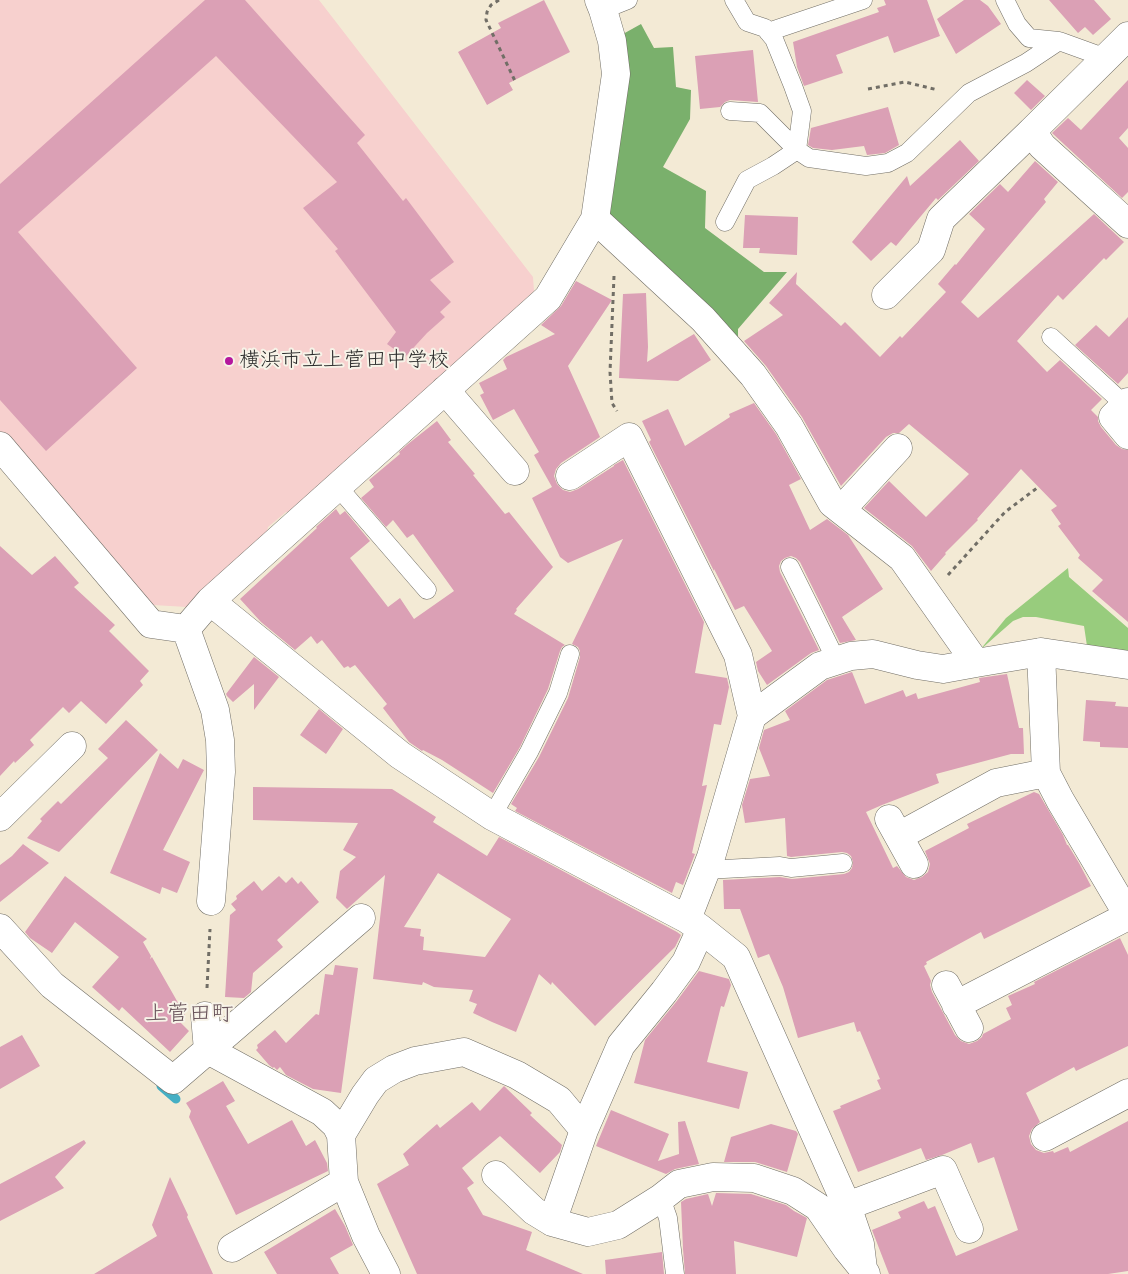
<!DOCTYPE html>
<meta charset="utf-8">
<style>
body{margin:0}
canvas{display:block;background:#f3ead5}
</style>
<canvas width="1128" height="1274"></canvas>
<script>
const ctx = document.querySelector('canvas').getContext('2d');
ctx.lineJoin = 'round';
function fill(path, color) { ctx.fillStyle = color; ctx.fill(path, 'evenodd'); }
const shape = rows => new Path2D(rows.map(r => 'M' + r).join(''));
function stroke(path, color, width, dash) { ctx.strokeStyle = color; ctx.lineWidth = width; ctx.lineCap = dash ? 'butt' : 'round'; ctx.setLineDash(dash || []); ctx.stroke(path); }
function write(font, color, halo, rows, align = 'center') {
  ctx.font = font + ' Itim,"Klee One",sans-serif'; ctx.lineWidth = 4; ctx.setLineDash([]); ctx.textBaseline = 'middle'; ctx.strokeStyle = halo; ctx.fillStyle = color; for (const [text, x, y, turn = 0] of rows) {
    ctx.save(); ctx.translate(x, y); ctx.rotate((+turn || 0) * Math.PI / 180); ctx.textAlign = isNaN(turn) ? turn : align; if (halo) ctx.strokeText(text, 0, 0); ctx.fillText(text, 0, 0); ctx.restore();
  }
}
const built = shape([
 [0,0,319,0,533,277,534,291,296,512,286,512,268,527,265,539,187,607,153,605,0,431]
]);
const green = shape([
 [1068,568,1069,577,1128,628,1128,653,1087,646,1084,626,1036,617,1023,617,1013,621,980,650,1006,618]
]);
const forest = shape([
 [641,24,654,48,673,47,676,87,691,90,690,119,663,167,706,191,705,228,764,272,787,272,738,329,738,348,603,220,623,34]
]);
const stream = shape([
 [161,1086,176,1099]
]);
const building = shape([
 [205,0,245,0,365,135,357,143,403,201,406,198,454,262,430,280,451,302,440,312,445,317,427,333,405,357,387,344,396,332,335,251,338,249,303,208,337,182,216,56,18,232,137,368,46,451,0,400,0,184],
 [544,0,570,52,509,83,513,90,487,105,458,52,501,28,498,23],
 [884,0,927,0,940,36,894,53,888,36,836,55,843,73,804,86,797,67,793,42,879,12,877,8,886,5],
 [964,0,980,0,988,6,1001,24,956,54,937,19],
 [1049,0,1094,0,1111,19,1093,35,1085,27,1078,33],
 [753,50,758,102,730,100,725,102,720,107,700,109,695,56],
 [1027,80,1045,96,1031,110,1014,93],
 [1128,80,1128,128,1119,138,1128,148,1128,192,1122,198,1052,133,1068,118,1081,130],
 [888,107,899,145,885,153,867,155,864,146,832,150,813,148,808,145,811,128],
 [960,140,979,161,938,200,936,198,896,246,891,242,871,261,852,242,907,176,910,186],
 [1035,161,1058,182,1044,199,1046,202,961,302,978,318,1094,214,1124,242,1106,260,1104,258,1063,300,1058,295,1017,341,1047,372,1060,360,1102,399,1091,410,1098,417,1098,421,1101,427,1116,445,1122,449,1128,450,1128,622,1092,591,1103,580,1078,558,1080,555,1058,526,1061,524,1051,510,1057,506,1021,469,977,519,978,520,945,553,946,554,931,571,912,546,864,508,889,481,926,517,969,474,909,424,899,433,893,433,886,437,841,486,802,417,766,366,744,341,783,315,769,303,797,272,796,284,841,326,845,322,880,357,900,336,902,338,946,292,938,284,955,264,956,265,985,229,969,214,1000,184,1008,192],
 [745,215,798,217,797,255,759,253,760,248,743,248],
 [576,281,612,300,568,366,600,437,561,463,556,469,554,476,557,484,563,490,570,492,578,489,614,466,614,467,614,465,623,460,704,622,695,673,727,678,729,687,721,725,714,724,702,786,707,785,692,853,695,854,683,885,676,882,672,893,515,811,517,808,511,804,539,757,568,698,580,657,580,651,578,647,572,644,623,539,568,563,560,557,532,498,552,487,534,455,539,452,514,409,493,420,480,395,484,393,479,383,507,369,503,360,506,357,555,334,541,325,561,306],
 [646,293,648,347,647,362,694,334,711,360,678,381,619,378,623,294],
 [1128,317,1128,373,1118,384,1075,345,1096,325,1109,337],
 [754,403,776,434,801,479,789,485,810,530,827,519,848,535,883,589,842,617,856,640,840,643,800,562,796,558,791,556,785,558,781,561,779,566,780,572,819,650,811,653,767,685,758,671,756,662,772,651,744,606,735,610,714,569,714,571,649,442,651,440,642,421,668,409,685,446,730,417,729,414],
 [437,421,451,440,448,442,475,474,473,475,505,514,509,512,553,567,516,609,517,610,514,614,565,645,562,647,560,651,548,689,520,747,493,793,442,760,423,750,422,751,409,742,383,708,387,704,355,665,350,668,348,666,344,668,322,640,317,644,311,636,295,650,261,622,240,599,317,528,316,527,336,509,340,515,345,511,370,541,350,558,388,607,400,598,414,619,454,591,413,534,407,538,393,520,386,527,361,498,374,487,369,480,400,454,399,452,408,444],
 [0,546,32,575,55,556,79,583,74,587,115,625,109,631,149,671,140,681,143,685,106,724,81,701,69,713,63,707,30,740,34,745,15,763,14,761,0,776],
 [254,657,279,677,254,710,254,684,233,702,227,696,226,694],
 [852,672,865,704,903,690,906,697,916,693,918,699,980,682,979,678,1007,674,1019,728,1023,728,1024,754,1011,754,936,774,939,783,882,805,866,812,893,868,897,866,906,877,914,880,922,877,928,872,930,864,925,851,969,828,967,824,1034,792,1039,794,1063,835,1067,845,1068,845,1079,863,1091,886,984,939,981,932,926,962,927,964,924,966,931,981,930,985,932,992,955,1035,961,1041,969,1044,977,1041,982,1037,983,1034,1011,1019,1006,1008,1012,1005,1008,996,1035,984,1034,982,1120,938,1128,955,1128,1046,1076,1071,1074,1067,1026,1093,1040,1122,1032,1129,1029,1136,1031,1144,1036,1150,1044,1153,1053,1151,1054,1153,1068,1147,1070,1152,1128,1121,1128,1271,1108,1274,889,1274,872,1230,901,1218,898,1212,924,1201,928,1209,935,1206,956,1256,1018,1230,994,1157,978,1163,971,1143,942,1155,926,1160,921,1148,858,1172,833,1111,841,1108,840,1106,881,1089,877,1080,880,1079,860,1031,857,1032,854,1022,798,1038,783,987,769,954,758,958,740,909,724,909,723,880,780,877,792,879,844,874,849,872,852,868,853,862,851,856,847,853,842,852,791,857,787,856,785,818,745,823,742,805,750,779,770,776,759,748,764,730,790,720,785,711,827,680],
 [1086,700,1116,702,1115,706,1128,707,1128,748,1100,747,1100,742,1083,741],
 [319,709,343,729,326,754,300,735],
 [126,720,158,750,59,852,27,838,42,821,40,819,58,801,61,804,108,758,98,749],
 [160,753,178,769,183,759,204,770,163,850,190,862,177,893,162,887,160,894,110,873],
 [253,787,392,789,436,817,433,822,487,856,499,837,677,932,681,935,675,947,595,1026,552,982,551,985,539,974,516,1032,492,1022,473,1013,477,1004,469,1001,473,990,434,987,423,982,422,985,373,979,385,875,347,909,336,898,340,871,356,857,343,850,358,823,253,820],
 [438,873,511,919,485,957,423,950,424,937,420,936,421,929,404,927],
 [23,844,49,863,0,902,0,865,12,856],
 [65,876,147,939,143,942,151,956,150,959,152,957,185,1015,180,1022,189,1031,170,1052,122,1007,119,1011,92,987,119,957,75,922,52,953,30,938,25,932],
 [279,876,286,883,292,877,298,884,301,881,319,902,277,940,283,947,253,973,251,992,244,998,225,997,230,915,236,910,231,904,237,899,236,896,254,881,262,891],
 [335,965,358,968,341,1093,313,1089,286,1075,280,1067,277,1070,274,1067,273,1068,269,1065,256,1050,258,1048,257,1045,275,1030,286,1043,316,1014,319,1015,325,974,333,975],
 [699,971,729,979,731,985,724,1007,721,1006,707,1062,748,1072,739,1109,634,1083,645,1040,676,1002],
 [22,1035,40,1066,0,1089,0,1047],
 [223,1081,235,1101,226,1106,248,1144,292,1120,306,1146,315,1140,327,1163,328,1171,236,1215,189,1117,191,1111,186,1103],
 [504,1086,532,1113,530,1115,562,1145,560,1152,540,1173,500,1136,462,1168,474,1183,467,1188,483,1215,532,1232,526,1250,583,1274,417,1274,377,1184,409,1165,403,1154,437,1124,440,1128,472,1102,480,1111],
 [611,1110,669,1134,658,1161,679,1154,678,1122,685,1121,699,1164,675,1169,666,1174,596,1146],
 [771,1124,796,1131,798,1134,787,1172,755,1162,724,1162,731,1137],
 [84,1140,86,1143,55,1177,64,1188,0,1221,0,1184],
 [170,1177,188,1215,187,1217,213,1274,94,1274,157,1236,152,1225],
 [716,1193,751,1194,786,1205,794,1211,807,1218,797,1257,734,1241,736,1274,685,1274,683,1249,681,1202,686,1199,708,1194,712,1206],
 [335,1209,345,1226,353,1245,330,1258,339,1274,277,1274,264,1252],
 [662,1252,664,1274,606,1274,605,1260]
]);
const path = shape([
 [499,0,491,5,487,12,486,20,515,81],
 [868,89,905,82,938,90],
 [614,276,610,372,612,403,617,411],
 [948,575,1005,512,1037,488],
 [207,988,210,929]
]);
const lane = shape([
 [734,0,747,22,765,28,774,39,793,86,802,111,797,150,809,158,866,166,888,163,907,153,969,93,1026,63,1059,41,1106,58],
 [1005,0,1017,24,1029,38,1059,41],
 [603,10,628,0],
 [768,32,863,0],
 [725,222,747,180,773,166,797,150,760,113,730,111],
 [1051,337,1125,405],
 [338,487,427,590],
 [790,567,812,611,836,660],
 [492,816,529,752,558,693,570,654],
 [705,870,780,866,791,868,843,863],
 [661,1198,668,1218,675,1274]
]);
const street = shape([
 [1128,36,1032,131,1042,146,1128,224],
 [595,219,703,319,753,375,789,426,832,503,902,558,976,663,1041,652,1128,665],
 [886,295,931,250,941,219,1032,131],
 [445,390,515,471],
 [1128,402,1113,417,1128,435],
 [0,446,151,624,186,629,210,601,548,298,595,219,616,74,612,41,603,10,599,0],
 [570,476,629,437,738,655,752,716],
 [841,510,898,448],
 [210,601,400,755,492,816,687,919,701,929,736,957,847,1206,860,1244,863,1269,866,1274],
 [186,629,215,710,220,740,221,772,211,901],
 [1041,652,1046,773,1060,800,1128,915],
 [0,817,72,746],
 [889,819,914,864],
 [899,836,996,783,1046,773],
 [687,919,711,857,752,716,820,666,851,656,873,654,917,665,943,669,976,663],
 [0,928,52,985,173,1080,361,918],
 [946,985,969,1028],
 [956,1005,1128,916],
 [205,1016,208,1050,322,1112,336,1125,341,1135,344,1182,366,1236,386,1274],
 [341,1135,365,1095,376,1080,394,1069,415,1061,464,1052,517,1075,559,1100,584,1130],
 [1045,1137,1128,1093],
 [496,1175,534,1211,552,1222,588,1232,618,1225,661,1198,679,1184,713,1177,754,1178,793,1191,818,1207,847,1249,860,1265],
 [847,1206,943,1170,969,1229],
 [552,1222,584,1130,621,1045,664,992,686,962,701,929],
 [232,1248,344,1182]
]);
const markers = [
 [229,361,5,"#b5179e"]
];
const poiNames = [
 ["横浜市立上菅田中学校",239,361]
];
const neighbourhoodNames = [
 ["上菅田町",189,1014]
];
fill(built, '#f7d0ce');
fill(green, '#98cc7d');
fill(forest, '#7ab06c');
stroke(stream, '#45afc4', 9);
fill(building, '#dba0b5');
stroke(lane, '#716e66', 19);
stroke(street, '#716e66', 29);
stroke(path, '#716e66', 3, [4, 4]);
stroke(lane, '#fff', 18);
stroke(street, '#fff', 28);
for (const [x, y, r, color] of markers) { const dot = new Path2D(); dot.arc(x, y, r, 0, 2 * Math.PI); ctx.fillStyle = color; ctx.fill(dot); stroke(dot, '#f7f3e8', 2); }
write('21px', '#2b2b2b', '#f7f3e8', poiNames, 'left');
write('22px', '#69545b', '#f7f3e8', neighbourhoodNames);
</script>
